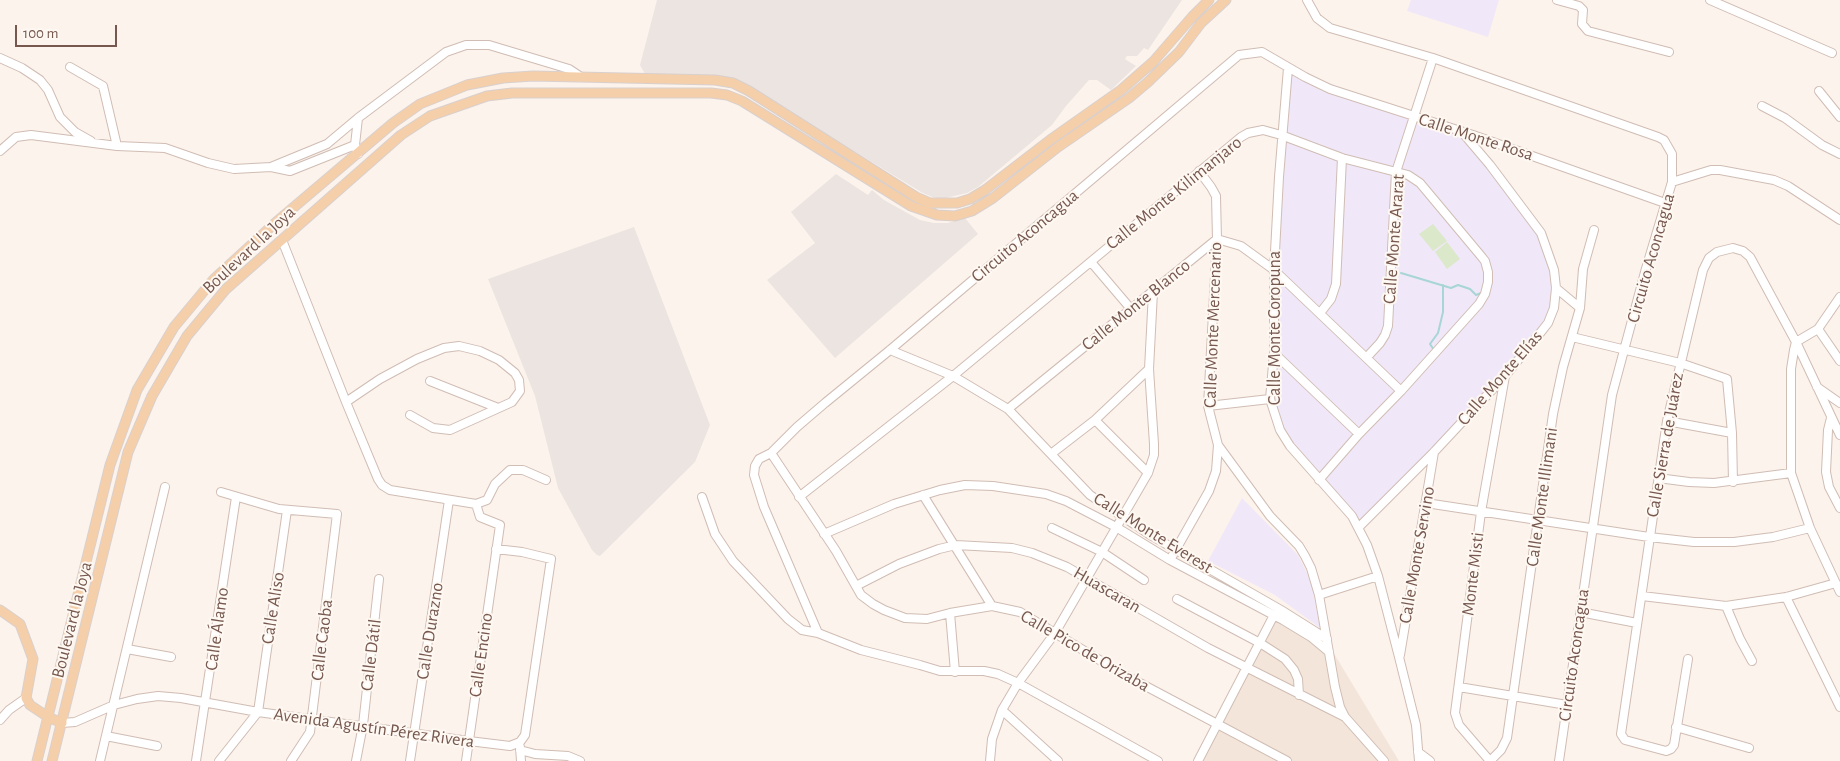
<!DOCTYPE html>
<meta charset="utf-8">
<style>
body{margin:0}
#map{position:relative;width:1840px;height:761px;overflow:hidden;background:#fcf3ec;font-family:"Alegreya Sans",sans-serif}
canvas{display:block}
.scale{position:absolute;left:15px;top:25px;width:102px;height:22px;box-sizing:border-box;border:2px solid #76584f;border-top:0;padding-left:6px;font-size:15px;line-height:18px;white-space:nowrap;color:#76584f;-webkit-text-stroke:4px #fef8f2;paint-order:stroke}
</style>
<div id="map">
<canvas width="1840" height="761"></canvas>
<div class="scale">100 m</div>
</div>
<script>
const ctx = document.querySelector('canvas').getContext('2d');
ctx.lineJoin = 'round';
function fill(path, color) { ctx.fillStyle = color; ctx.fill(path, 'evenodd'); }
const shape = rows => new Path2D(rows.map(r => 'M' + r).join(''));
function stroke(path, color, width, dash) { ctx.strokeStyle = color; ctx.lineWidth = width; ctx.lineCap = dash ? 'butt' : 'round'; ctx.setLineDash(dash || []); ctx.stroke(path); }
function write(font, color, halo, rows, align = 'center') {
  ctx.font = font + ' "Alegreya Sans",sans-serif'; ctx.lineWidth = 4; ctx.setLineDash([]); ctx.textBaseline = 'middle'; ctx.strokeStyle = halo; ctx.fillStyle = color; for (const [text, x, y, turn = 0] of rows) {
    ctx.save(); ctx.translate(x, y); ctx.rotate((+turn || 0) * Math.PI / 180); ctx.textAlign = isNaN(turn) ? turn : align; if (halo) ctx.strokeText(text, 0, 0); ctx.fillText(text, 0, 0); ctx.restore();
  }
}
const residential = shape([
 [1275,617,1333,652,1399,761,1200,761]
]);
const industrial = shape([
 [657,0,1182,0,1148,50,1144,48,1137,56,1127,56,1125,59,1136,66,1111,90,1097,80,1089,80,1066,106,1052,125,978,187,967,193,941,199,932,197,921,192,739,81,721,76,650,76,645,74,640,65],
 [836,174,868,195,872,190,884,200,920,220,934,223,948,223,965,218,978,234,835,358,767,280,815,243,791,212],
 [634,227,710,425,695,462,600,556,597,555,592,550,558,488,535,396,488,279]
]);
const education = shape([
 [1411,0,1499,0,1488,37,1407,11],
 [1288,68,1462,132,1541,233,1554,270,1554,308,1537,337,1359,527,1297,456,1272,408,1274,270],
 [1242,498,1298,555,1311,581,1320,628,1275,595,1208,561]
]);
const green = shape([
 [1433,224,1447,241,1433,251,1419,234],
 [1447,242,1460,259,1447,269,1435,252]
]);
const stream = shape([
 [1401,273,1451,288,1458,285,1470,289,1476,295,1481,293],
 [1434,350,1430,344,1438,333,1443,312,1443,285]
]);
const minor = shape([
 [1307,0,1317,18,1330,28,1433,58,1658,137,1664,140,1672,154,1672,182,1645,272,1612,395,1559,761],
 [1557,0,1579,6,1583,10,1582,24,1588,31,1669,52],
 [1710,0,1832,53],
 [0,58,22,68,40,80,48,90,60,117,75,132,91,141],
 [70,67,103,86,117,146],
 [1288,68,1279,177,1274,270,1274,353,1270,399,1280,430,1290,446,1352,516,1367,545,1378,576,1399,657,1416,725,1419,761],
 [1819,91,1840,117],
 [1762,106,1785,118,1822,145,1840,154],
 [355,145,358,118],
 [0,151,16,137,31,135,117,146,165,148,208,163,234,169,271,167,327,144,358,118,446,52,466,45,489,45,569,69,581,77],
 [271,167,290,171,355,145,358,154],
 [1199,171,1211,187,1216,196,1217,239,1208,406,1218,445,1270,516,1299,546,1305,556,1311,568,1319,595,1335,687,1340,707,1345,717,1384,761],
 [1672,182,1711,170,1720,170,1774,180,1788,186,1840,220],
 [282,240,346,402,378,479,382,485,390,490,476,504,487,500,495,484,510,470,523,470,546,480],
 [1091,262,1131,309],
 [1556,288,1580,308],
 [1840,297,1818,329,1796,342,1794,350,1791,369,1791,473,1810,528,1840,592],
 [1320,313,1331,299,1336,284,1342,158],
 [1818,329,1840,361],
 [1572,337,1680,363,1727,379,1732,433,1733,482],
 [890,350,953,376,1008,409,1090,495,1152,536,1281,610,1327,639],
 [1274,353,1359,434],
 [1367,357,1380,343,1385,335,1388,326,1396,172,1433,58],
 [430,381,498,408],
 [1817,387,1840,403],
 [346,402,380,379,417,359,444,348,459,346,480,351,499,360,515,373,519,380,520,391,512,402,450,430,433,428,410,415],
 [1208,406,1270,399],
 [1008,409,1217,239,1241,246,1274,270,1401,391],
 [1831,418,1828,430,1826,472,1829,487,1840,508],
 [1095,420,1148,473],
 [1667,421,1732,433],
 [771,453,836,551,861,595,873,604,884,610,905,618,927,619,950,613,992,606,1020,612,1121,673,1287,761],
 [1051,454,1095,420,1149,369],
 [1658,478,1689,482,1714,483,1791,473],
 [221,492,279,509,337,514,310,732,291,761],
 [923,495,992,606],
 [702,497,715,534,733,561,788,619,802,630,818,633,861,650,920,665,940,671,984,671,998,674,1018,683,1158,761],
 [799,497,953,376,1241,137,1248,133,1263,130,1281,135,1342,158,1408,175,1420,183,1481,256,1485,261,1488,272,1488,282,1485,294,1479,304,1401,391,1359,434,1319,480],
 [1426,503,1649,537,1694,542,1734,542,1773,537,1810,528],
 [1359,527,1434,452,1505,376,1537,337,1548,323,1554,308,1556,288,1554,270,1541,233,1490,165,1462,132],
 [1052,528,1102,552,1144,580],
 [824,534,894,504,940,490,965,485,993,486,1046,494,1066,501,1116,527,1170,560,1283,620,1311,637,1329,652],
 [1170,560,1209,491,1216,471,1218,445],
 [856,586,899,564,939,549,956,545,1012,548,1032,553,1067,567,1208,648,1345,717],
 [1319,595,1378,576],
 [1642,596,1726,606,1786,597,1836,583],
 [1786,597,1840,707],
 [1177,599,1260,643,1285,659,1294,670,1298,679,1299,695],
 [1726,606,1740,639,1752,661],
 [1580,612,1637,623],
 [950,613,955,672],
 [818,633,764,507,754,475,755,466,759,459,771,453,797,427,825,403,890,350,1239,55,1262,52,1305,77,1330,89,1473,135,1665,203],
 [127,649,171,657],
 [1400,655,1434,452],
 [1688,659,1674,745,1671,749,1666,751,1625,740,1621,734,1667,421,1703,270,1709,258,1717,252,1733,248,1743,251,1750,257,1796,342,1840,435],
 [1459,687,1567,705],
 [1002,710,1058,761],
 [0,720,9,710,26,698],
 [62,723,75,722,114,705,137,699,158,696,181,698,258,712,469,741,510,746,520,742,525,735,551,559,522,552,496,549],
 [1676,727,1749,748],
 [106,736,157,746],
 [520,747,521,761],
 [520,750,535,754,568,756,580,761],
 [1418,752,1430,761],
 [100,761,165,487],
 [196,761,236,497],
 [219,761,258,712,287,510],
 [356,761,363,725,379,579],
 [410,761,449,500],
 [466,761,500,525,480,517,476,504],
 [990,761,992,739,1002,710,1018,683,1055,633,1148,473,1154,455,1154,444,1149,369,1153,292],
 [1198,761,1274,615],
 [1490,761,1501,750,1507,738,1553,414,1563,367,1580,308,1583,269,1594,230],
 [1490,761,1459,725,1455,713,1481,512,1505,376]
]);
const major = shape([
 [0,610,20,624,33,659,26,698,30,705,48,717,62,723],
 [37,761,110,465,137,390,174,327,214,279,274,224,393,123,420,104,467,85,503,78,533,76,715,80,733,83,749,91,916,197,930,203,957,203,970,199,985,190,1050,140,1121,90,1153,62,1192,17,1209,0],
 [52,761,128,452,152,396,187,336,226,289,401,135,430,116,487,96,512,93,711,93,727,95,742,101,911,206,937,215,955,216,972,211,993,198,1058,147,1129,98,1148,82,1179,52,1201,23,1226,0]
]);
const streetNames = [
 ["Calle Monte Rosa",1476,137,18],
 ["Calle Monte Kilimanjaro",1174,193,-39],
 ["Circuito Aconcagua",1025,236,-40],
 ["Calle Monte Ararat",1394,239,-86],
 ["Boulevard la Joya",249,250,-43],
 ["Circuito Aconcagua",1651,258,-74],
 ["Calle Monte Blanco",1136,305,-39],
 ["Calle Monte Mercenario",1213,325,-88],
 ["Calle Monte Coropuna",1275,328,-90],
 ["Calle Monte Elías",1500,378,-49],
 ["Calle Sierra de Juárez",1665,445,-80],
 ["Calle Monte Illimani",1542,497,-82],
 ["Calle Monte Everest",1153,533,32],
 ["Calle Monte Servino",1417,555,-80],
 ["Monte Misti",1473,574,-83],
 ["Huascaran",1107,590,30],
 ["Calle Aliso",273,608,-81],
 ["Boulevard la Joya",72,620,-76],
 ["Calle Álamo",217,629,-82],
 ["Calle Durazno",430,631,-81],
 ["Calle Caoba",322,640,-83],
 ["Calle Pico de Orizaba",1085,651,30],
 ["Calle Dátil",371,655,-83],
 ["Calle Encino",481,655,-82],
 ["Circuito Aconcagua",1574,655,-82],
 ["Avenida Agustín Pérez Rivera",374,728,8]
];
fill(residential, '#f3e5da');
fill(industrial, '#ece4e1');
fill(education, '#f0e8f8');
fill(green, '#dbe9ca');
stroke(stream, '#a8d5d6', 2);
stroke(minor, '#d0bdb4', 10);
stroke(major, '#d9d0ce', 11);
stroke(minor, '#fff', 8);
stroke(major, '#f5cfa9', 9);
write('18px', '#76584f', '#fef8f2', streetNames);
</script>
